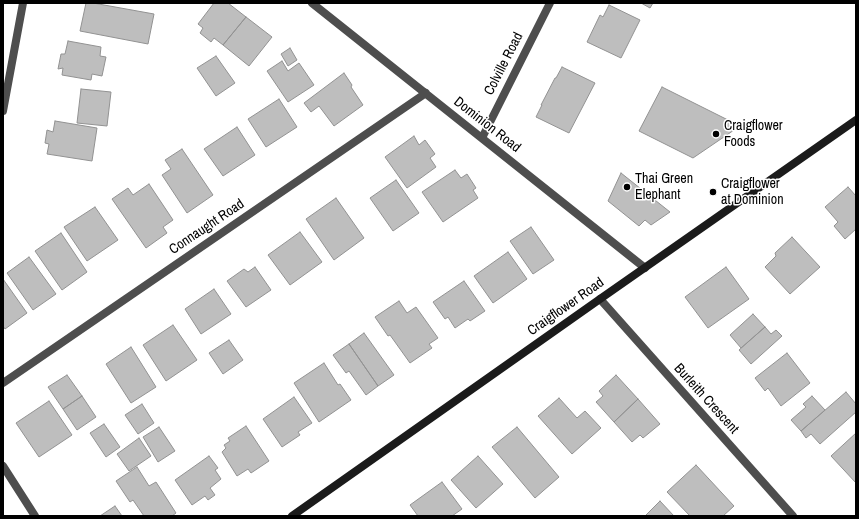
<!DOCTYPE html>
<style>
body{margin:0}
#map{position:relative;width:859px;height:519px;overflow:hidden;background:#fff;font-family:"Archivo Narrow",sans-serif}
canvas{display:block}
.frame{position:absolute;inset:0;border:4px solid #000;pointer-events:none}
</style>
<div id="map">
<canvas width="859" height="519"></canvas>
<div class="frame"></div>
</div>
<script>
const ctx = document.querySelector('canvas').getContext('2d');
ctx.lineJoin = 'round';
function fill(path, color) { ctx.fillStyle = color; ctx.fill(path, 'evenodd'); }
const shape = rows => new Path2D(rows.map(r => 'M' + r).join(''));
function stroke(path, color, width, dash) { ctx.strokeStyle = color; ctx.lineWidth = width; ctx.lineCap = dash ? 'butt' : 'round'; ctx.setLineDash(dash || []); ctx.stroke(path); }
function write(font, color, halo, rows, align = 'center') {
  ctx.font = font + ' "Archivo Narrow",sans-serif'; ctx.lineWidth = 3; ctx.setLineDash([]); ctx.textBaseline = 'middle'; ctx.strokeStyle = halo; ctx.fillStyle = color; for (const [text, x, y, turn = 0] of rows) {
    ctx.save(); ctx.translate(x, y); ctx.rotate((+turn || 0) * Math.PI / 180); ctx.textAlign = isNaN(turn) ? turn : align; if (halo) ctx.strokeText(text, 0, 0); ctx.fillText(text, 0, 0); ctx.restore();
  }
}
const building = shape([
 [86,3,93,3,154,14,148,44,80,31,86,3],
 [214,3,228,3,246,17,223,45,214,38,211,42,200,33,203,28,198,24,214,3],
 [641,3,653,3,650,8,641,3],
 [609,5,640,20,621,58,587,42,600,15,603,17,609,5],
 [246,17,272,37,249,66,223,45,246,17],
 [68,41,101,47,100,56,106,57,102,76,92,74,91,80,62,75,63,68,58,69,61,54,65,54,68,41],
 [290,48,297,60,288,66,281,54,290,48],
 [216,56,235,83,216,96,197,68,216,56],
 [282,61,288,71,299,63,314,85,288,102,267,71,282,61],
 [562,67,595,83,569,133,536,117,542,105,541,105,555,78,556,78,562,67],
 [344,73,352,85,351,87,363,105,334,126,319,106,311,112,304,103,344,73],
 [662,87,740,126,693,158,639,131,662,87],
 [81,89,111,92,107,126,77,123,81,89],
 [279,99,297,127,266,147,248,119,279,99],
 [55,121,97,128,92,161,47,154,49,144,45,143,47,130,53,132,55,121],
 [237,127,255,155,223,176,204,149,237,127],
 [414,136,419,145,425,140,435,154,430,158,436,167,407,188,385,157,414,136],
 [182,149,213,195,187,213,162,175,171,169,165,160,182,149],
 [455,170,461,178,467,174,476,188,473,190,478,198,443,222,422,192,455,170],
 [621,173,670,212,651,225,645,220,639,226,608,201,621,173],
 [396,180,419,213,393,231,370,198,396,180],
 [149,184,173,220,163,227,167,233,146,248,112,199,128,188,133,195,149,184],
 [848,187,856,196,856,229,845,239,834,226,838,222,825,207,848,187],
 [336,198,364,238,334,260,306,219,336,198],
 [95,207,118,240,87,261,64,227,95,207],
 [531,227,554,260,533,274,510,241,531,227],
 [300,232,322,262,290,285,268,255,300,232],
 [61,233,87,272,62,290,35,251,61,233],
 [792,237,820,267,790,294,765,267,776,256,775,253,792,237],
 [508,252,527,279,493,303,474,276,508,252],
 [29,257,56,294,33,310,7,273,29,257],
 [255,267,271,290,246,307,227,281,244,269,248,272,255,267],
 [726,267,749,299,708,328,685,297,726,267],
 [3,279,27,313,5,329,3,326,3,279],
 [464,281,485,311,470,321,468,319,455,328,448,317,445,319,433,302,464,281],
 [214,289,231,314,201,334,185,309,214,289],
 [399,301,407,313,416,307,438,338,429,344,432,348,410,363,390,335,388,336,375,317,399,301],
 [753,314,765,327,741,348,730,335,753,314],
 [173,325,197,360,166,381,143,345,173,325],
 [765,327,771,334,776,330,782,336,751,364,739,350,765,327],
 [364,333,394,375,378,386,349,344,364,333],
 [229,340,243,360,223,374,209,353,229,340],
 [349,344,378,386,366,395,349,371,346,373,333,355,349,344],
 [131,347,156,387,131,403,106,364,131,347],
 [787,353,810,383,781,406,768,388,765,391,755,378,787,353],
 [324,363,338,385,340,384,351,400,319,422,294,383,324,363],
 [67,375,82,396,63,409,48,387,67,375],
 [616,375,638,399,614,422,596,402,603,396,599,391,616,375],
 [846,392,856,404,856,412,820,444,811,434,806,438,801,431,846,392],
 [82,396,96,417,77,430,63,409,82,396],
 [812,396,825,410,801,431,791,420,806,407,803,404,812,396],
 [294,397,312,423,298,432,300,435,282,447,263,419,294,397],
 [559,398,577,418,585,411,601,428,572,454,538,416,559,398],
 [638,399,660,424,643,438,640,435,632,442,614,422,638,399],
 [49,401,72,435,39,457,16,423,49,401],
 [142,404,154,423,138,434,125,415,142,404],
 [104,424,120,447,106,457,90,433,104,424],
 [246,426,269,461,251,473,248,469,237,476,222,452,226,448,224,445,230,441,228,438,246,426],
 [159,427,175,451,158,462,143,437,159,427],
 [517,427,559,477,535,498,492,447,517,427],
 [856,433,856,483,831,456,856,433],
 [139,438,151,456,129,471,117,454,139,438],
 [209,456,218,468,215,470,221,479,210,488,215,495,208,500,205,496,192,505,175,480,209,456],
 [478,456,503,484,476,508,451,480,478,456],
 [696,465,734,506,723,516,690,516,667,492,696,465],
 [137,467,149,486,156,482,176,513,172,516,144,516,133,500,130,502,116,481,137,467],
 [442,482,462,509,452,516,418,516,410,505,442,482],
 [660,501,674,516,645,516,660,501],
 [115,506,122,516,100,516,115,506]
]);
const minor = shape([
 [312,3,645,268],
 [3,111,23,3],
 [482,138,550,3],
 [600,299,793,516],
 [3,383,426,93],
 [3,466,35,516]
]);
const secondary = shape([
 [292,516,600,299,856,120]
]);
const markers = [
 [716,134,4,"#000"],
 [627,187,4,"#000"],
 [713,192,4,"#000"]
];
const streetNames = [
 ["Colville Road",504,64,-63],
 ["Dominion Road",487,125,38],
 ["Connaught Road",207,227,-34],
 ["Craigflower Road",566,307,-35],
 ["Burleith Crescent",706,399,48]
];
const poiNames = [
 ["Craigflower",724,126],
 ["Foods",724,142],
 ["Thai Green",635,179],
 ["Elephant",635,195],
 ["Craigflower",721,184],
 ["at Dominion",721,200]
];
fill(building, '#bebebe');
stroke(building, '#929292', 1);
stroke(minor, '#4e4e4e', 8);
stroke(secondary, '#1b1b1b', 8);
for (const [x, y, r, color] of markers) { const dot = new Path2D(); dot.arc(x, y, r, 0, 2 * Math.PI); ctx.fillStyle = color; ctx.fill(dot); stroke(dot, '#fff', 1.5); }
write('14px', '#000', '#fff', streetNames);
write('14px', '#000', '#fff', poiNames, 'left');
</script>
